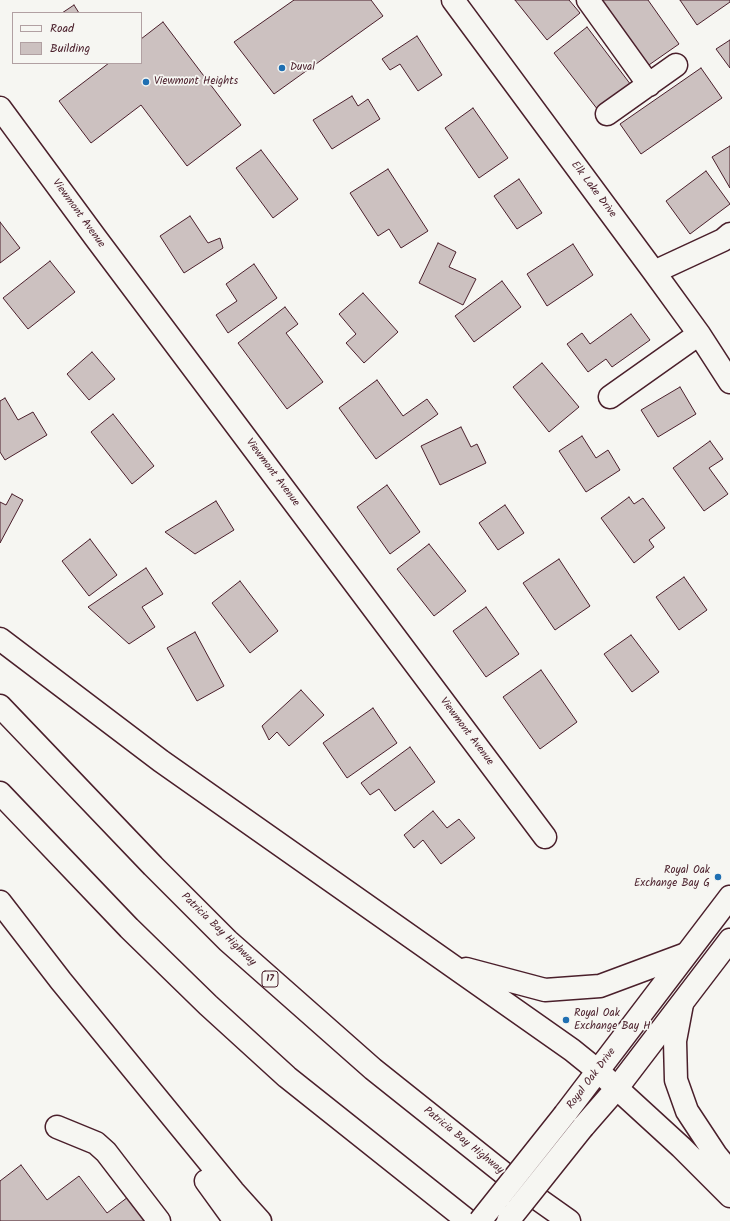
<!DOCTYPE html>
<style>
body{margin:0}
#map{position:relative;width:730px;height:1221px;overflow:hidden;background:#f6f6f2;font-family:Kalam,sans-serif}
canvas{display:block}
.legend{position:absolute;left:12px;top:12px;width:130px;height:52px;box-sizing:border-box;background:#f6f6f2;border:1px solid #b1a0a2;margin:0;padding:5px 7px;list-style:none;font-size:12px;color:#4a1f2b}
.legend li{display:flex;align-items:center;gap:8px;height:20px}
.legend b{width:20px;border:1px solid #b1a0a2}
</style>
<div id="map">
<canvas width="730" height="1221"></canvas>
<ul class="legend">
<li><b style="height:5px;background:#f6f6f2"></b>Road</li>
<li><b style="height:11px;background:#ccc1c0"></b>Building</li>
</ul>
</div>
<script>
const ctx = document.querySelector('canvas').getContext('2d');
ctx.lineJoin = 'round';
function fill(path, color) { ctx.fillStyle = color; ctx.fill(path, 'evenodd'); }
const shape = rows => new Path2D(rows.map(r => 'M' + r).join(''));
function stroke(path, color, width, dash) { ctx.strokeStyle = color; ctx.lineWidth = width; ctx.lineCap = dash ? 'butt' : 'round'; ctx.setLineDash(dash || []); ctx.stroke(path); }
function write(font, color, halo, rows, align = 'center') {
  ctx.font = font + ' Kalam,sans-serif'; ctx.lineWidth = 3.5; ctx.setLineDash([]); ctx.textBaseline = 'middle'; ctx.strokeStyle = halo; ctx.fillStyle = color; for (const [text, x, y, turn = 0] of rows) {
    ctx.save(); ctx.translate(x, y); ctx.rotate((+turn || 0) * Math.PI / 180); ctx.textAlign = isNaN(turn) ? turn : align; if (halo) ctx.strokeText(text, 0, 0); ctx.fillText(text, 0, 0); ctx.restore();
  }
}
const building = shape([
 [294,0,371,0,383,16,274,94,234,42,294,0],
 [515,0,569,0,580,13,547,40,515,0],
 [598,0,648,0,679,44,646,67,598,0],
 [680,0,730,0,730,2,697,25,680,0],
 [74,5,79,13,62,13,74,5],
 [163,22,241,125,187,166,141,105,91,143,59,101,109,63,141,63,141,39,163,22],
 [587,27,631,85,598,110,554,53,587,27],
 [417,36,442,75,418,91,400,64,390,70,382,59,417,36],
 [730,40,730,68,716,49,730,40],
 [701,68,722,98,641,154,620,124,701,68],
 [352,96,358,106,368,99,380,119,332,149,313,120,352,96],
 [473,108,508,158,479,178,445,128,473,108],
 [730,146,730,188,712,157,730,146],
 [261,150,298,199,273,218,236,168,261,150],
 [388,169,428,231,401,248,389,229,378,236,350,193,388,169],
 [706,171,730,204,690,234,666,201,706,171],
 [519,179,542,213,517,229,494,196,519,179],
 [190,216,208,243,220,238,223,248,184,273,160,236,190,216],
 [0,222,20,248,0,263,0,222],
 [438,243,456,252,449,267,476,279,463,305,419,283,438,243],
 [573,244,593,275,547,306,527,274,573,244],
 [50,261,75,292,28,329,3,298,50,261],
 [254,264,277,298,228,333,216,315,237,301,226,284,254,264],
 [502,281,521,307,474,342,455,316,502,281],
 [363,293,398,332,364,363,346,343,356,334,339,314,363,293],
 [285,307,298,324,286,333,323,382,287,409,238,343,285,307],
 [631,314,650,340,612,367,606,359,588,372,567,344,582,333,590,344,631,314],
 [92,352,115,379,89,400,67,374,92,352],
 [542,363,579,407,549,432,513,387,542,363],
 [377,380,403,416,427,399,438,414,376,459,339,408,377,380],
 [680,387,696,414,658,437,641,410,680,387],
 [5,398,18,420,33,412,47,435,5,460,0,452,0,401,5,398],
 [113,414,154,466,132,484,91,432,113,414],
 [461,427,471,447,477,444,486,463,440,485,421,446,461,427],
 [582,436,596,458,608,450,620,470,586,492,559,451,582,436],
 [710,441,723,459,709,468,728,494,704,511,673,468,710,441],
 [387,485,420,532,390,554,357,507,387,485],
 [12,494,23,500,0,543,0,502,6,505,12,494],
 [629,497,634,504,643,498,665,528,649,540,654,547,634,563,601,518,629,497],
 [216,501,234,530,195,554,165,532,216,501],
 [505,505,524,533,498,550,479,523,505,505],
 [90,539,117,575,89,596,62,561,90,539],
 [429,544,466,591,434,616,397,569,429,544],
 [559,559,590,606,555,630,523,583,559,559],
 [146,568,163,594,142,607,155,627,129,644,88,607,146,568],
 [684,577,707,610,679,630,656,597,684,577],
 [240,581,278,631,250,653,212,603,240,581],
 [486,607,519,654,486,677,453,631,486,607],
 [195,632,224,686,197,701,167,648,195,632],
 [631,635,659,672,632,692,604,654,631,635],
 [541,670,577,722,540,749,503,697,541,670],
 [301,690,324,715,289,746,277,732,269,740,262,726,301,690],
 [373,708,397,743,347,778,323,743,373,708],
 [410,747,435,782,395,811,379,789,370,795,361,783,410,747],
 [433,811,447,828,459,819,475,838,441,864,423,840,414,848,404,835,433,811],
 [21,1165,47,1200,79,1176,107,1213,132,1194,153,1221,0,1221,0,1181,21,1165]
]);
const minor = shape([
 [453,0,654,272,699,334,730,382],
 [588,0,649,85],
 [0,108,95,237,545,837],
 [607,114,676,65],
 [654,272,723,240,730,234],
 [610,397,699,334],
 [57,1127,96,1143,106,1152,159,1221]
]);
const major = shape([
 [565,1114,730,897],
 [583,1127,617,1088,730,940]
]);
const highway = shape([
 [0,639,161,761,572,1050,598,1071,681,1147,730,1196],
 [0,706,153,866,228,941,373,1069,521,1187,569,1221],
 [0,793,129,928,208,1005,287,1077,468,1221],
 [0,902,61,981,233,1191,260,1221],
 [466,969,545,990,600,986,686,954],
 [682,1004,675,1041,676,1080,687,1111,716,1155,730,1172],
 [206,1181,235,1221]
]);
const majorBridge = shape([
 [480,1221,565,1114],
 [508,1221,583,1127]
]);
const markers = [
 [282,68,4,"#1f6fb2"],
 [146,82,4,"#1f6fb2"],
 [718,877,4,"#1f6fb2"],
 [566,1020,4,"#1f6fb2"]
];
const shields = [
 [270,979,16]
];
const shieldNames = [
 ["17",270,979]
];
const poiNames = [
 ["Duval",290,68],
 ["Viewmont Heights",154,82],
 ["Royal Oak",710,871,"right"],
 ["Exchange Bay G",710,884,"right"],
 ["Royal Oak",574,1014],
 ["Exchange Bay H",574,1027]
];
const streetNames = [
 ["Elk Lake Drive",593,190,53],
 ["Viewmont Avenue",78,214,54],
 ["Viewmont Avenue",272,473,53],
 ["Viewmont Avenue",466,732,53],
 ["Patricia Bay Highway",218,930,44],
 ["Royal Oak Drive",592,1079,-53],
 ["Patricia Bay Highway",463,1141,39]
];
fill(building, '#ccc1c0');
stroke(building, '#4a1f2b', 1);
stroke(minor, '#4a1f2b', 25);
stroke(major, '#4a1f2b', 25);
stroke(highway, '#4a1f2b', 25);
stroke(minor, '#f6f6f2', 22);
stroke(major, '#f6f6f2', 22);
stroke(highway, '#f6f6f2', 22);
stroke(majorBridge, '#4a1f2b', 25, []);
stroke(majorBridge, '#f6f6f2', 22);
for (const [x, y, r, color] of markers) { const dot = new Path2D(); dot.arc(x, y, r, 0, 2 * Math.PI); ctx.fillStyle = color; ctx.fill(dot); stroke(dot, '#f6f6f2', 1.5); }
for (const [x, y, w] of shields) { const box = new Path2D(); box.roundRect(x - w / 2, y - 8, w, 16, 3); ctx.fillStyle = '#f6f6f2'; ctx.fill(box); stroke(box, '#4a1f2b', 1); }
write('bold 10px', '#4a1f2b', null, shieldNames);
write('11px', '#4a1f2b', '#f6f6f2', poiNames, 'left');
write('11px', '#4a1f2b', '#f6f6f2', streetNames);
</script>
